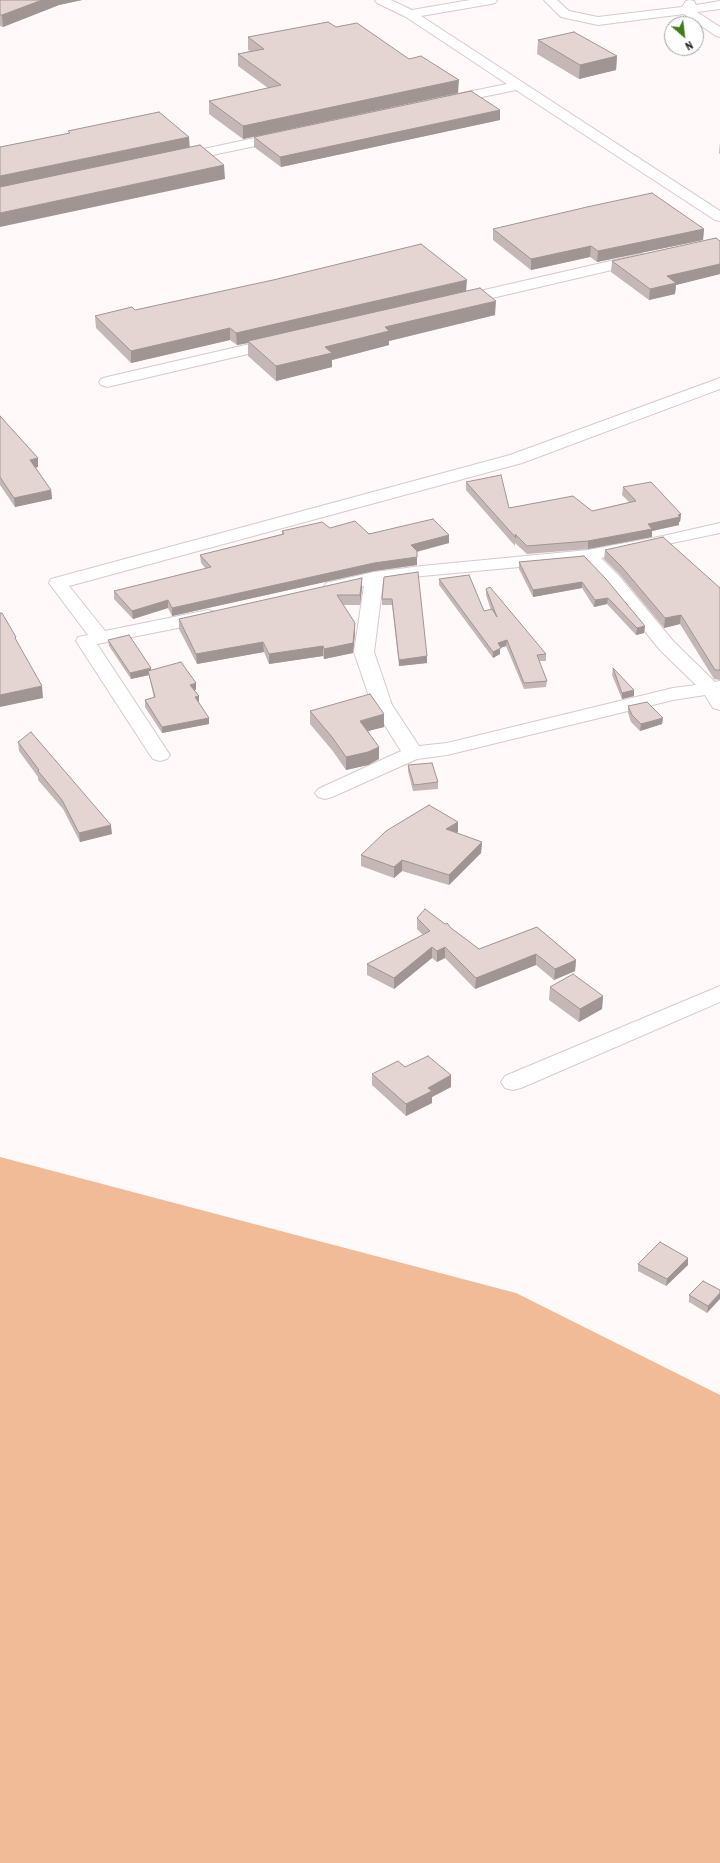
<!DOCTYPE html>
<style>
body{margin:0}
#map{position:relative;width:720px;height:1863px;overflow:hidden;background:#fff9fa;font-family:"Archivo Narrow",sans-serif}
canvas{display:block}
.north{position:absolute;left:664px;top:16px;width:40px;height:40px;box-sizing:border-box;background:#fff;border:1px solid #a2a0a1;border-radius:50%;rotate:152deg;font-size:11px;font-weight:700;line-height:16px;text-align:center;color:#171213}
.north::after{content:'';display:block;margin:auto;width:14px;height:18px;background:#407c18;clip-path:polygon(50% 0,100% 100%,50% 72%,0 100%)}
</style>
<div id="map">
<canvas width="720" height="1863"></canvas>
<div class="north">N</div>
</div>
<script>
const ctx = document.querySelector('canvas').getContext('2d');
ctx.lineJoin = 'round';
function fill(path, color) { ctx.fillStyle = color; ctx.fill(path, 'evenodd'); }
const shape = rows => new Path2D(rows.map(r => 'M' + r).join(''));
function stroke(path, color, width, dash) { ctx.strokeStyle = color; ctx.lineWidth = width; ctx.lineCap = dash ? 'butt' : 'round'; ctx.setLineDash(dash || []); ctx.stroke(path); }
const green = shape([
 [0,1157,516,1293,720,1395,720,1863,0,1863]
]);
const minor = shape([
 [375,0,391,0,412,10,470,0,497,0,495,3,491,4,421,16,720,211,720,221,715,220,516,90,448,104,443,103,441,100,443,97,507,84,406,17,377,3,375,0],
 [544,0,557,0,569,11,598,17,682,7,686,1,690,0,694,1,696,5,720,1,720,9,697,12,720,27,720,37,716,36,684,14,598,25,561,17,544,0],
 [283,132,288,133,290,136,288,139,180,162,175,161,173,158,175,155,180,154,283,132],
 [641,254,646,256,649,259,646,262,458,306,453,304,450,301,453,298,458,296,641,254],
 [276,338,282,340,284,343,282,346,107,387,101,385,99,382,101,379,107,377,276,338],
 [720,378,720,389,522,463,69,586,105,631,208,610,215,612,217,616,215,620,208,622,97,644,170,755,167,759,160,761,153,759,150,755,76,641,78,637,88,635,49,583,51,579,510,455,720,378],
 [720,523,720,533,601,558,619,576,674,642,715,682,720,681,720,710,713,708,705,695,673,700,447,755,417,759,332,797,325,799,318,797,315,793,318,789,401,751,372,705,354,652,364,586,333,593,326,591,324,587,326,583,374,572,422,566,588,550,663,536,720,523],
 [584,561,607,584,660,650,696,685,673,688,447,743,419,746,392,705,374,652,383,582,422,576,584,561],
 [720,986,720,1002,521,1088,513,1090,505,1088,501,1082,505,1076,720,986]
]);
const wall = shape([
 [0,0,82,0,59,5,3,27,0,26],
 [336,27,458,93,243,139,209,114,209,101,268,88,238,66,238,54,250,51,248,50,248,37],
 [538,40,617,56,616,70,579,79,537,54],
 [500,120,281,167,254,147,254,137],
 [720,142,720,154,719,153],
 [493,229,704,229,703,240,597,262,590,257,531,270,493,240],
 [720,241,720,274,676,285,675,294,649,300,611,272,612,261],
 [466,291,495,315,389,341,389,345,332,360,332,367,276,381,248,356,248,343,237,345,230,340,131,363,96,328,95,316,135,310],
 [0,416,38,458,38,467,36,468,51,490,52,499,15,507,0,485],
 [466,482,509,508,592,511,629,502,622,495,623,487,681,514,680,522,679,522,679,525,652,531,652,537,588,549,527,554,515,543,515,546,466,490],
 [330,528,449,543,417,552,417,565,374,571,172,616,168,608,133,619,114,599,114,591,206,569,201,563,200,555,282,534,282,531],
 [605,550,720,588,720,680,714,679,680,624,664,628,620,575,604,559],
 [584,556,645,626,644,633,636,635,607,604,594,607,582,588,533,597,519,569,519,562],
 [384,577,427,656,427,663,399,666,392,605,382,605,382,599],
 [439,579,484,611,491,610,486,595,486,589,546,654,546,661,539,661,547,681,546,687,524,689,506,646,500,648,500,654,493,658,439,585],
 [362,588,360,605,343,605,355,623,355,633,353,653,324,659,323,656,269,664,264,652,197,664,179,629,179,619],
 [108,640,151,670,196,690,194,690,199,696,199,702,209,724,162,733,145,707,145,700,154,698,149,675,131,679,109,646],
 [613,668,634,696,622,699,612,675],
 [628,706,662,724,640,731,631,722,628,713],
 [310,711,384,727,368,731,379,759,368,765,346,770,332,750,310,724],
 [18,742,112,834,80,842,63,809,38,780,38,777,19,751],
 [408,765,438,782,438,789,413,791,408,771],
 [458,822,458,832,457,833,482,842,481,853,449,885,402,871,394,878,361,866,361,855],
 [417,918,445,924,479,949,537,927,576,960,575,971,554,980,536,965,475,989,445,958,437,962,432,958,394,989,367,975,367,964,423,935,417,929],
 [550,987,603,996,602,1009,579,1022,549,1000],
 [405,1067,451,1087,432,1097,432,1103,406,1116,372,1085,372,1074],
 [638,1264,688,1265,666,1286,638,1271],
 [720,1290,707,1313,689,1302,689,1295]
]);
const shadedWall = shape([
 [42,0,82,0,59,5,3,27,2,15],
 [617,56,616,70,579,79,580,65],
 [459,80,458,93,243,139,243,126],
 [500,110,500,120,281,167,280,157],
 [189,137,190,150,0,190,0,176],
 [224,165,225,179,0,227,0,213],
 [704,229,703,240,597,262,598,251],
 [591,246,590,257,531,270,531,259],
 [720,264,720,274,676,285,675,294,649,300,650,289,667,276],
 [467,280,466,292,248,341,248,343,237,345,236,333],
 [496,301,495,315,389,341,389,345,332,360,332,367,276,381,276,366,325,347,385,327],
 [230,328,230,340,131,363,131,351],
 [38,458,38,467,31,469,30,460],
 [51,490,52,499,15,507,14,498],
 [681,514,680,522,679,522,679,525,652,531,652,537,588,549,588,541,648,524],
 [449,535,449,543,411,553,411,545],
 [417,557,417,565,374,571,172,616,172,608,374,563],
 [362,578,362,588,360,605,360,595],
 [582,582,582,588,533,597,533,590],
 [608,598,607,604,594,607,595,600],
 [168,600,168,608,133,619,132,611],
 [681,615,680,624,664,628,665,618],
 [355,623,355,633,353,653,324,659,324,649],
 [645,626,644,633,636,635,637,628],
 [507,640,506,646,500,648,500,654,493,658,493,652,498,643],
 [263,642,264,652,197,664,196,654],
 [323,646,323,656,269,664,269,654],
 [427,656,427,663,399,666,399,660],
 [151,668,152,674,148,671,149,675,131,679,130,673],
 [196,683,196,690,190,691,190,685],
 [42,686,43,698,0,707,0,695],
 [634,690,634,696,622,699,622,693],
 [199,696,199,702,196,703,195,697],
 [384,714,384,727,360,733,360,721],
 [209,718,209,724,162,733,162,727],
 [663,718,662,724,640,731,641,724],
 [379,747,379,759,368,765,346,770,346,757],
 [458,822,458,832,446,840,446,829],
 [111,825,112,834,80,842,79,833],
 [482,842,481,853,449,885,449,875],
 [402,860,402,871,394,878,394,867],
 [432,947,432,958,394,989,394,978],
 [445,947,445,958,437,962,437,951],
 [536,954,536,965,475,989,476,978],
 [576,960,575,971,554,980,555,969],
 [603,996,602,1009,579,1022,580,1009],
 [451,1075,451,1087,432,1097,432,1103,406,1116,406,1104,428,1088],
 [688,1258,688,1265,666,1286,667,1279],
 [720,1293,720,1299,707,1313,708,1306]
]);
const building = shape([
 [0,0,42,0,2,15,0,15,0,0],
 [328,22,336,27,357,23,409,59,421,56,459,80,243,126,209,101,281,85,238,54,264,49,248,37,328,22],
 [574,32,617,56,580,65,538,40,574,32],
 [471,91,500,110,280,157,254,137,471,91],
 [159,112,189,137,0,176,0,147,70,133,68,131,159,112],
 [200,145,224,165,0,213,0,187,200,145],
 [652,193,704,229,598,251,591,246,531,259,493,229,587,207,652,193],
 [716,238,720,241,720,264,667,276,676,283,650,289,612,261,716,238],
 [421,244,467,280,236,333,230,328,131,351,95,316,132,307,135,310,273,280,421,244],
 [480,288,496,301,385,327,389,331,325,347,332,353,276,366,248,341,480,288],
 [0,416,38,458,30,460,51,490,14,498,0,477,0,416],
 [501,475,509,508,573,496,592,511,636,501,623,487,651,482,681,514,678,515,680,517,648,524,652,529,588,541,527,546,515,534,516,538,466,482,501,475],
 [433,519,449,535,411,545,417,551,417,557,374,563,172,608,168,600,132,611,114,591,211,567,200,555,284,534,282,531,322,522,330,528,355,521,369,534,433,519],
 [663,537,720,588,720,670,715,670,681,615,665,618,621,566,605,550,663,537],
 [584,556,606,579,645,626,637,628,608,598,595,600,582,582,533,590,519,562,584,556],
 [418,572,427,656,399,660,392,599,382,599,384,577,418,572],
 [469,575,484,611,492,609,497,617,486,589,490,587,546,654,537,655,547,681,524,683,507,640,498,643,501,648,493,652,439,579,469,575],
 [362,578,360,595,337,595,355,623,353,643,324,649,323,646,269,654,263,642,196,654,179,619,362,578],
 [0,613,2,613,16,637,15,638,42,686,0,695,0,613],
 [129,635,151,668,130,673,108,640,129,635],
 [181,662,196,683,190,685,199,696,195,697,209,718,162,727,145,700,155,697,148,671,181,662],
 [613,668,634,690,622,693,613,668],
 [370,694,384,714,360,721,379,747,368,752,346,757,332,737,310,711,370,694],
 [647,702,663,718,641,724,632,715,628,706,647,702],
 [31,732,111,825,79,833,62,800,38,771,39,770,18,742,31,732],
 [432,763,438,782,414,785,408,765,432,763],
 [429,805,458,822,446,829,482,842,449,875,402,860,394,867,361,855,386,831,429,805],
 [425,909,445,924,447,923,451,928,479,949,537,927,576,960,555,969,536,954,476,978,445,947,437,951,432,947,394,978,367,964,430,931,417,918,425,909],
 [573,974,603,996,580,1009,550,987,573,974],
 [428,1056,451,1075,428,1088,432,1091,406,1104,372,1074,398,1061,405,1067,428,1056],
 [660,1242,688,1258,667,1279,638,1264,660,1242],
 [703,1281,720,1290,720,1293,708,1306,689,1295,703,1281]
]);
fill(green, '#f2bb97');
stroke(minor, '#d8c9cc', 2);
fill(minor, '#fff');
fill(wall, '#c4b7b5');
fill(shadedWall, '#a09593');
fill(building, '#e4d5d2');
stroke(building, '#a09593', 1);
</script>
